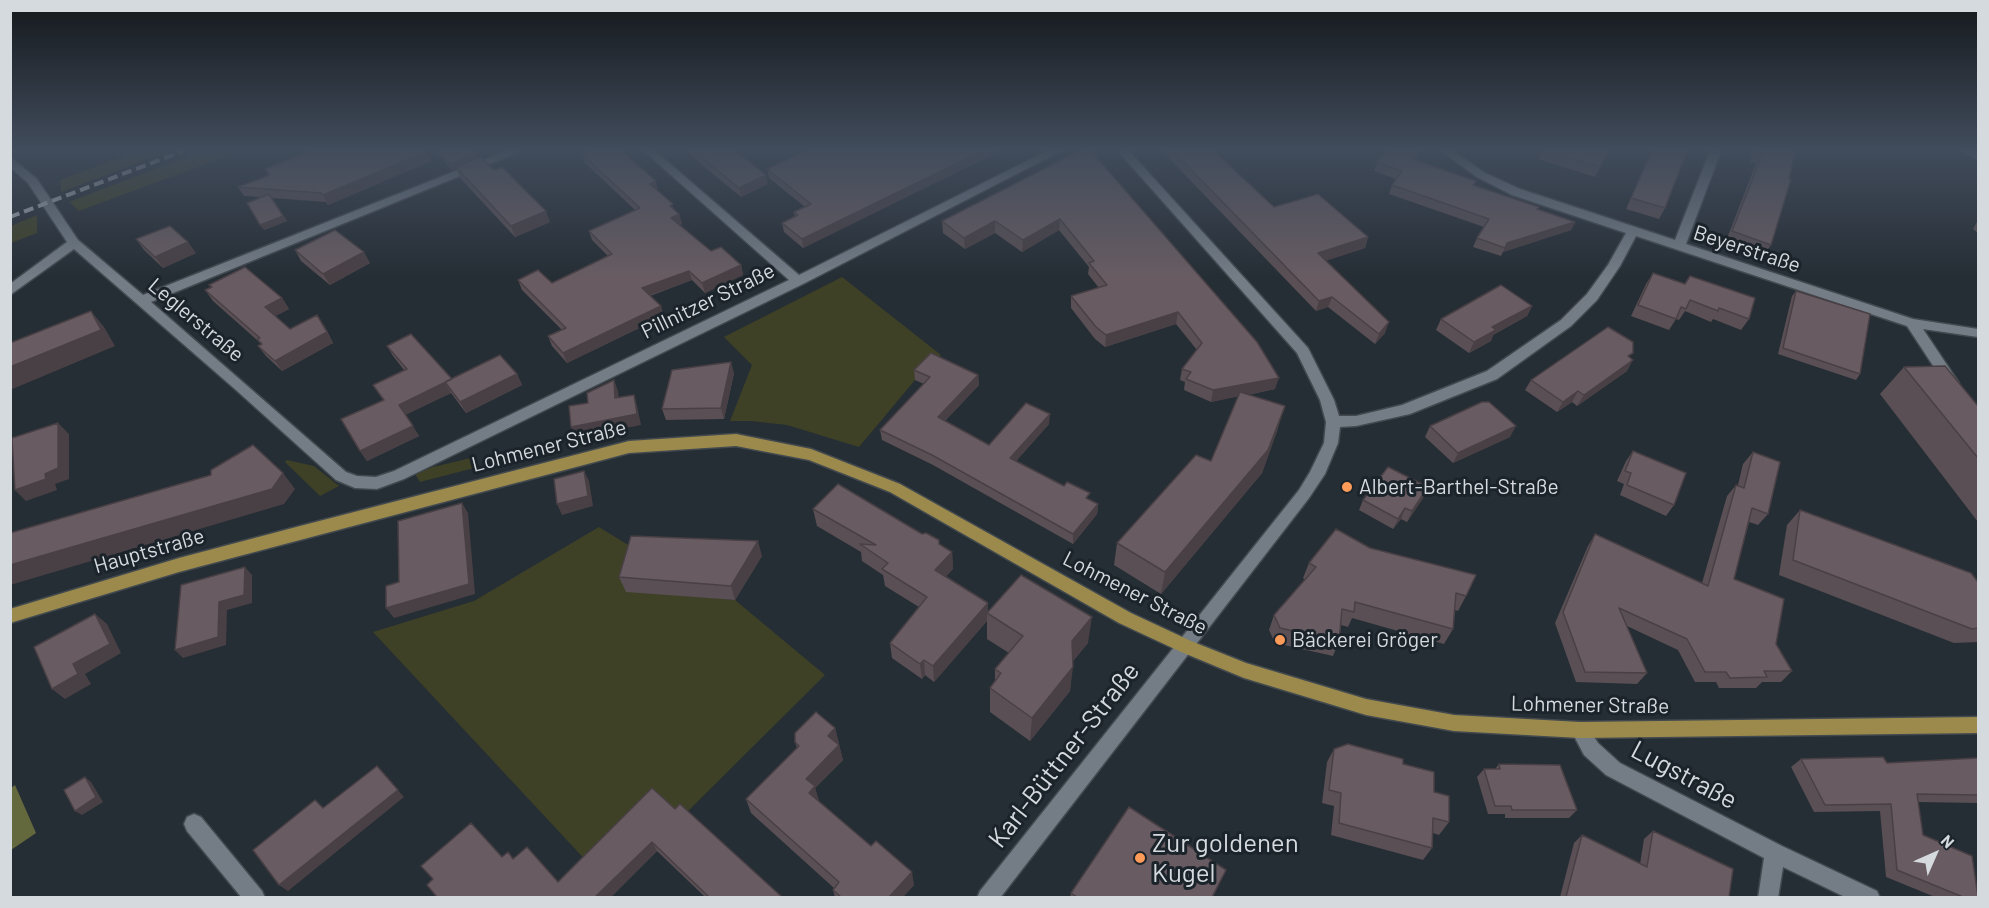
<!DOCTYPE html>
<meta charset="utf-8">
<style>
body{margin:0}
#map{position:relative;width:1989px;height:908px;overflow:hidden;background:#262e35;font-family:Barlow,sans-serif}
canvas{display:block}
.frame{position:absolute;inset:0;border:12px solid #d5dadf;pointer-events:none}
.north{position:absolute;left:1905px;top:824px;width:60px;height:60px;-webkit-text-stroke:4px #1c242b;paint-order:stroke;rotate:45deg;font-size:16px;font-weight:700;line-height:24px;text-align:center;color:#d5dadf}
.north::after{content:'';display:block;margin:auto;width:21px;height:27px;background:#d5dadf;clip-path:polygon(50% 0,100% 100%,50% 72%,0 100%)}
</style>
<div id="map">
<canvas width="1989" height="908"></canvas>
<div class="frame"></div>
<div class="north">N</div>
</div>
<script>
const ctx = document.querySelector('canvas').getContext('2d');
ctx.lineJoin = 'round';
function fill(path, color) { ctx.fillStyle = color; ctx.fill(path, 'evenodd'); }
const shape = rows => new Path2D(rows.map(r => 'M' + r).join(''));
function stroke(path, color, width, dash) { ctx.strokeStyle = color; ctx.lineWidth = width; ctx.lineCap = dash ? 'butt' : 'round'; ctx.setLineDash(dash || []); ctx.stroke(path); }
function write(font, color, halo, rows, align = 'center') {
  ctx.font = font + ' Barlow,sans-serif'; ctx.lineWidth = 6; ctx.setLineDash([]); ctx.textBaseline = 'middle'; ctx.strokeStyle = halo; ctx.fillStyle = color; for (const [text, x, y, turn = 0] of rows) {
    ctx.save(); ctx.translate(x, y); ctx.rotate((+turn || 0) * Math.PI / 180); ctx.textAlign = isNaN(turn) ? turn : align; if (halo) ctx.strokeText(text, 0, 0); ctx.fillText(text, 0, 0); ctx.restore();
  }
}
const green = shape([
 [137,151,170,151,61,192,60,180],
 [202,151,240,151,79,211,69,202],
 [37,215,37,233,11,243,11,226],
 [842,277,941,355,915,380,859,447,787,425,751,421,730,421,752,365,724,337],
 [475,457,478,467,420,482,415,474,433,467],
 [287,460,314,466,339,486,320,496,285,462],
 [599,527,638,551,626,591,735,600,825,675,680,819,591,866,373,632,474,601]
]);
const forest = shape([
 [15,785,36,833,11,850,11,788]
]);
const minor = shape([
 [506,151,521,151,151,302,346,472,357,476,376,477,394,471,789,280,644,151,655,151,799,275,1047,151,1061,151,803,284,404,479,377,489,355,488,336,480,236,390,74,249,10,295,10,284,67,242,28,183,10,167,10,157,37,179,78,240,143,295,506,151],
 [1118,151,1129,151,1308,348,1334,400,1339,416,1356,416,1402,405,1487,371,1561,320,1587,294,1608,265,1626,233,1512,195,1477,177,1441,151,1453,151,1485,173,1520,189,1675,240,1710,151,1721,151,1686,244,1913,319,1978,329,1978,337,1923,329,1959,383,1952,388,1947,387,1907,326,1636,236,1620,266,1597,300,1571,326,1497,379,1410,414,1356,426,1340,427,1338,443,1325,474,1309,498,1000,898,977,898,980,891,1299,490,1310,472,1324,443,1326,422,1320,400,1297,353,1118,151],
 [1962,151,1976,151,1978,152,1978,160,1962,151],
 [1580,722,1586,724,1598,743,1620,763,1782,846,1877,891,1880,898,1847,898,1783,867,1778,898,1758,898,1764,858,1606,775,1584,755,1574,736,1571,730,1574,724,1580,722],
 [194,814,201,817,262,891,265,898,242,898,187,831,184,824,187,817,194,814]
]);
const major = shape([
 [736,434,811,449,900,484,1131,613,1191,641,1246,663,1366,699,1454,715,1580,722,1978,717,1978,733,1580,738,1454,731,1366,715,1244,678,1179,651,1119,623,890,492,809,460,736,446,629,453,179,572,10,623,10,609,179,558,300,526,629,441,736,434]
]);
const rail = shape([
 [10,217,183,151]
]);
const wall = shape([
 [435,151,472,151,476,154,478,159,494,170,550,222,515,237,460,178,456,168,452,170],
 [685,151,736,151,768,184,741,197],
 [806,151,1000,151,803,248,784,232,782,223,795,217,794,212,805,207,769,178,767,169],
 [1079,151,1275,389,1248,395,1278,428,1262,473,1161,594,1114,565,1117,543,1211,461,1238,396,1211,402,1184,390,1185,382,1180,380,1182,369,1197,350,1176,324,1105,347,1095,339,1071,308,1071,296,1099,288,1088,274,1089,267,1059,230,1022,252,995,233,965,249,943,233,942,221],
 [1162,151,1214,151,1274,207,1368,237,1365,248,1325,261,1385,333,1375,344,1328,307,1316,311],
 [1542,151,1609,151,1595,177,1538,159],
 [1651,151,1687,151,1665,208,1659,219,1626,209],
 [1753,151,1795,151,1771,245,1764,255,1726,241,1756,163,1750,162],
 [582,154,658,191,679,214,682,224,679,225,711,251,741,265,743,275,705,293,692,280,650,296,664,316,567,363,552,346,548,336,562,330,522,290,518,280,552,283,608,256,592,240,589,231,635,210,585,163],
 [1419,155,1415,160,1474,185,1537,210,1575,222,1571,230,1503,252,1501,256,1473,247,1477,238,1484,227,1389,194,1392,185,1396,179,1374,171,1377,162],
 [431,161,328,205,326,202,272,198,287,221,264,230,262,197,244,196,238,187,268,175,265,169],
 [1978,220,1978,233,1973,229],
 [136,239,196,253,163,268,144,250],
 [295,250,370,263,330,285,301,261],
 [1653,273,1685,284,1690,276,1749,319,1741,330,1713,319,1711,322,1685,311,1679,320,1676,319,1669,330,1631,316,1646,284],
 [209,285,282,298,289,309,275,316,290,329,324,325,333,343,282,371,266,356,258,346,261,344,257,340,213,301,205,290,211,287],
 [1796,291,1860,374,1856,380,1778,354,1792,296],
 [1532,306,1527,316,1493,335,1491,341,1469,353,1436,330,1441,319],
 [387,346,452,379,517,374,522,385,466,413,451,393,405,415,419,436,367,461,360,451,383,400,373,385,404,370,393,356],
 [1630,357,1627,371,1577,406,1572,402,1557,412,1525,390,1531,380],
 [1904,367,1978,406,1978,522,1880,394],
 [914,370,978,375,979,385,945,421,989,445,1049,424,1016,461,1098,504,1097,514,1073,544,933,465,882,440,880,430,924,384,915,380],
 [734,373,724,419,666,420,662,409],
 [1430,426,1510,437,1453,463,1425,437],
 [1633,451,1674,505,1666,516,1620,495,1624,484,1617,481,1626,461],
 [1753,452,1768,514,1758,525,1749,522,1734,579,1776,644,1792,671,1781,682,1762,682,1756,688,1719,688,1716,682,1695,682,1678,650,1627,626,1647,673,1637,684,1576,682,1555,623,1588,546,1595,534,1702,583,1727,496,1736,485,1738,485,1743,464],
 [1428,487,1423,498,1407,522,1401,519,1393,529,1359,510,1363,500],
 [813,509,939,544,952,552,953,569,946,576,988,603,988,612,1088,643,1072,662,1070,691,1030,741,990,712,990,688,995,681,995,669,1009,653,987,639,987,621,934,682,925,675,922,679,892,658,890,643,919,607,885,586,883,575,862,561,861,552,817,526],
 [1800,510,1978,582,1978,642,1954,643,1779,575,1787,525],
 [1370,548,1466,596,1458,611,1455,610,1453,629,1444,644,1352,618,1348,627,1341,625,1339,641,1333,656,1275,643,1269,630,1274,615,1305,580,1303,578,1309,563],
 [762,556,735,600,626,592,619,577],
 [835,728,839,744,838,744,839,745,843,760,815,788,819,801,914,885,903,897,835,897,833,890,834,888,751,813,746,799,797,748,795,742],
 [1334,749,1403,764,1434,792,1449,822,1439,835,1433,833,1432,848,1423,860,1331,835,1334,806,1322,803,1327,762],
 [1978,758,1978,803,1918,802,1923,835,1978,897,1935,897,1886,877,1880,811,1814,812,1791,767,1801,759,1887,763],
 [1499,764,1577,810,1569,818,1505,818,1505,814,1488,814,1477,777,1484,769,1495,769],
 [675,809,782,897,705,897,657,851,611,897,433,879,502,857,514,859,558,882],
 [1653,831,1729,897,1560,897,1574,843,1582,835,1640,864,1644,839],
 [1226,870,1213,897,1070,897,1071,893]
]);
const shadedWall = shape([
 [982,151,1000,151,803,248,802,239],
 [1418,151,1420,151,1419,155,1409,168,1412,159],
 [426,152,431,161,328,205,323,195],
 [476,154,478,160,452,170,450,164],
 [766,175,768,184,741,197,739,188],
 [656,181,658,191,652,193,650,184],
 [546,211,550,222,515,237,511,226],
 [679,214,682,224,673,228,671,218],
 [283,216,287,221,264,230,260,225],
 [1060,219,1059,230,1022,252,1023,240],
 [995,221,995,233,965,249,964,238],
 [1575,222,1571,230,1503,252,1501,256,1507,243],
 [1368,237,1365,248,1315,264,1318,253],
 [188,242,196,253,163,268,155,257],
 [364,252,370,263,330,285,323,274],
 [741,265,743,275,705,293,702,283],
 [689,271,692,280,645,297,642,288],
 [1332,297,1328,307,1316,311,1319,301],
 [282,298,289,309,272,318,265,307],
 [661,306,664,316,567,363,563,353],
 [1532,306,1527,316,1493,335,1491,341,1469,353,1474,342,1492,327],
 [91,311,104,327,115,346,10,390,10,367],
 [1178,312,1176,324,1105,347,1106,335],
 [317,315,333,343,282,371,275,361],
 [1389,322,1385,333,1375,344,1379,334],
 [1633,360,1627,371,1577,406,1584,395],
 [731,362,734,373,724,419,721,408],
 [517,374,522,385,466,413,460,402],
 [978,375,979,385,938,428,938,417],
 [1279,378,1275,389,1211,402,1213,390],
 [614,380,618,391,620,409,615,398],
 [445,383,451,393,405,415,399,405],
 [1578,391,1572,402,1557,412,1563,402],
 [634,395,637,406,641,425,576,438,571,427],
 [1285,406,1278,428,1262,473,1161,594,1165,572],
 [1050,414,1049,424,1010,468,1010,458],
 [58,423,69,434,69,479,55,484,57,490,26,501,15,490,45,474],
 [413,426,419,436,367,461,360,451],
 [1516,426,1510,437,1453,463,1458,453],
 [584,471,589,481,593,506,562,515,557,504],
 [283,473,295,489,284,504,10,585,10,565],
 [1428,487,1423,498,1407,522,1412,511],
 [462,503,468,513,475,594,394,618,386,608],
 [1098,504,1097,514,1073,544,1073,534],
 [1405,508,1401,519,1393,529,1398,519],
 [758,541,762,556,735,600,731,586],
 [952,552,953,569,937,586,935,570],
 [245,567,252,575,252,603,227,610,226,645,183,658,175,650,219,602],
 [988,603,988,614,987,613,987,621,934,682,933,666],
 [95,614,107,624,121,653,85,674,91,684,65,699,52,689,73,664],
 [1092,617,1088,643,1069,666,1072,641],
 [924,660,925,675,922,679,920,664],
 [1073,667,1070,691,1030,741,1032,718],
 [835,728,839,744,832,751,828,736],
 [839,745,843,760,815,788,819,801,813,807,806,779],
 [377,766,404,797,288,891,279,885],
 [85,777,91,782,103,802,82,815,75,811],
 [652,842,657,851,611,897,595,897],
 [1226,870,1213,897,1212,897],
 [912,872,914,885,903,897,889,897]
]);
const building = shape([
 [309,151,425,151,426,152,323,195,321,193,238,187,270,175,265,169,309,151],
 [437,151,472,151,476,154,450,164,437,151],
 [589,151,622,151,656,181,650,184,673,204,670,206,679,214,671,218,711,251,721,247,741,265,702,283,689,271,642,288,661,306,563,353,548,336,566,328,518,280,538,270,552,283,612,254,589,231,640,208,582,154,589,151],
 [694,151,736,151,766,175,739,188,694,151],
 [806,151,982,151,802,239,782,223,798,215,794,212,811,204,767,169,806,151],
 [1079,151,1091,151,1257,342,1279,378,1213,390,1186,379,1191,372,1182,369,1202,343,1178,312,1106,335,1096,327,1071,296,1107,285,1089,263,1094,261,1060,219,1023,240,995,221,964,238,942,221,1079,151],
 [1173,151,1214,151,1274,207,1318,194,1368,237,1318,253,1389,322,1379,334,1332,297,1319,301,1173,151],
 [1386,151,1418,151,1412,159,1476,181,1473,185,1539,207,1537,209,1575,222,1507,243,1505,248,1477,238,1489,219,1392,185,1402,171,1377,162,1386,151],
 [1548,151,1608,151,1600,167,1548,151],
 [1652,151,1687,151,1665,208,1631,198,1652,151],
 [1756,151,1795,151,1789,179,1791,179,1771,245,1732,231,1763,153,1756,151],
 [481,157,494,170,502,167,546,211,511,226,456,167,481,157],
 [269,194,283,216,260,225,247,203,269,194],
 [170,226,188,242,155,257,136,239,170,226],
 [335,230,364,252,323,274,295,250,335,230],
 [245,267,282,298,265,307,290,329,317,315,327,332,275,361,258,346,262,344,257,339,260,338,205,290,212,287,209,285,245,267],
 [1653,273,1685,284,1690,276,1755,298,1749,319,1719,308,1718,311,1690,300,1686,309,1681,307,1676,319,1638,305,1653,273],
 [1501,285,1532,306,1492,327,1496,330,1474,342,1441,319,1501,285],
 [1796,291,1870,314,1860,374,1783,348,1796,291],
 [91,311,101,330,10,367,10,343,91,311],
 [1608,327,1633,342,1633,353,1628,356,1633,360,1584,395,1578,391,1563,402,1531,380,1608,327],
 [411,334,452,379,399,405,413,426,360,451,341,419,384,400,373,385,407,369,387,346,411,334],
 [931,353,978,375,938,417,989,445,1026,403,1050,414,1010,458,1064,486,1067,482,1090,493,1086,498,1098,504,1073,534,932,455,880,430,930,377,914,370,931,353],
 [500,355,517,374,460,402,445,382,500,355],
 [731,362,721,408,662,409,672,370,731,362],
 [1945,366,1978,406,1978,458,1904,367,1945,366],
 [614,380,615,398,634,395,637,414,571,427,569,406,588,403,587,393,614,380],
 [1240,392,1285,406,1268,450,1165,572,1117,543,1196,455,1211,461,1240,392],
 [1482,402,1489,402,1516,426,1458,453,1430,426,1482,402],
 [58,423,58,468,45,474,46,479,15,490,12,438,58,423],
 [253,445,283,473,272,489,10,565,10,533,211,475,211,470,253,445],
 [1633,451,1686,473,1674,505,1627,485,1631,473,1625,471,1633,451],
 [1753,452,1780,462,1768,514,1752,508,1734,579,1784,599,1776,644,1792,671,1764,671,1767,677,1730,678,1726,672,1705,672,1687,639,1619,608,1647,673,1585,672,1563,612,1595,534,1708,586,1736,485,1744,488,1753,452],
 [1388,467,1428,487,1412,511,1405,508,1398,519,1363,500,1388,467],
 [584,471,588,496,557,504,554,479,584,471],
 [838,484,922,534,926,533,939,540,939,544,952,552,935,570,988,603,933,666,924,660,920,664,890,643,927,597,882,569,888,563,860,544,876,545,813,509,838,484],
 [462,503,469,584,386,608,386,586,399,582,398,521,462,503],
 [1800,510,1971,573,1978,582,1978,628,1972,629,1793,560,1800,510],
 [1336,529,1370,548,1476,575,1466,596,1456,593,1453,629,1355,602,1354,612,1342,609,1339,641,1280,628,1274,615,1316,567,1309,563,1336,529],
 [631,536,758,541,731,586,619,577,631,536],
 [245,567,244,595,219,602,218,637,175,650,181,585,245,567],
 [1021,575,1092,617,1072,641,1073,667,1032,718,990,688,1001,673,995,669,1023,636,987,613,1021,575],
 [95,614,110,644,73,664,78,674,52,689,34,647,95,614],
 [816,712,835,728,828,736,839,745,806,779,815,786,809,793,871,846,876,841,912,872,889,897,841,897,833,890,839,882,746,799,799,746,795,742,795,733,816,712],
 [1348,744,1403,759,1403,764,1434,772,1434,792,1449,796,1449,822,1433,818,1432,848,1339,823,1341,793,1329,790,1334,749,1348,744],
 [1883,757,1887,763,1978,758,1978,795,1917,794,1923,835,1972,856,1978,897,1963,897,1897,870,1891,804,1825,805,1801,759,1883,757],
 [1499,764,1560,765,1577,810,1512,810,1511,806,1495,806,1484,769,1500,769,1499,764],
 [377,766,398,790,279,885,253,850,315,800,323,808,377,766],
 [85,777,96,797,75,811,64,790,85,777],
 [652,788,675,809,680,804,782,897,709,897,652,842,595,897,437,897,427,885,433,879,421,866,471,823,502,857,508,852,513,859,527,847,558,882,652,788],
 [1129,807,1226,870,1212,897,1077,897,1071,893,1129,807],
 [1653,831,1733,869,1729,897,1566,897,1582,835,1647,867,1653,831]
]);
const markers = [
 [1347,487,6,"#ff9b59"],
 [1280,640,6,"#ff9b59"],
 [1140,858,6,"#ff9b59"]
];
const streetNames = [
 ["Beyerstraße",1747,249,18],
 ["Pillnitzer Straße",708,301,-26],
 ["Leglerstraße",196,320,40],
 ["Lohmener Straße",549,446,-14],
 ["Hauptstraße",149,551,-16],
 ["Lohmener Straße",1135,593,27],
 ["Lohmener Straße",1590,705,1]
];
const poiNames = [
 ["Albert-Barthel-Straße",1359,487],
 ["Bäckerei Gröger",1292,640]
];
const nearStreetnames = [
 ["Karl-Büttner-Straße",1064,755,-52],
 ["Lugstraße",1684,775,28]
];
const nearPoinames = [
 ["Zur goldenen",1152,843],
 ["Kugel",1152,873]
];
fill(green, '#3e4125');
fill(forest, '#64683d');
stroke(minor, '#42494f', 3);
stroke(major, '#42494f', 3);
fill(minor, '#747d86');
fill(major, '#9b8a4b');
stroke(rail, '#aab0b5', 4, [10, 5]);
fill(wall, '#594f54');
fill(shadedWall, '#494045');
fill(building, '#685c62');
stroke(building, '#494045', 1.5);
const sky = ctx.createLinearGradient(0, 0, 0, 278);
sky.addColorStop(0, '#15191d');
sky.addColorStop(0.54, '#414c5c');
sky.addColorStop(1, '#414c5c00');
ctx.fillStyle = sky;
ctx.fillRect(0, 0, 1989, 278);
for (const [x, y, r, color] of markers) { const dot = new Path2D(); dot.arc(x, y, r, 0, 2 * Math.PI); ctx.fillStyle = color; ctx.fill(dot); stroke(dot, '#1c242b', 2); }
write('21px', '#d5dadf', '#1c242b', streetNames);
write('21px', '#d5dadf', '#1c242b', poiNames, 'left');
write('26px', '#d5dadf', '#1c242b', nearStreetnames);
write('26px', '#d5dadf', '#1c242b', nearPoinames, 'left');
</script>
